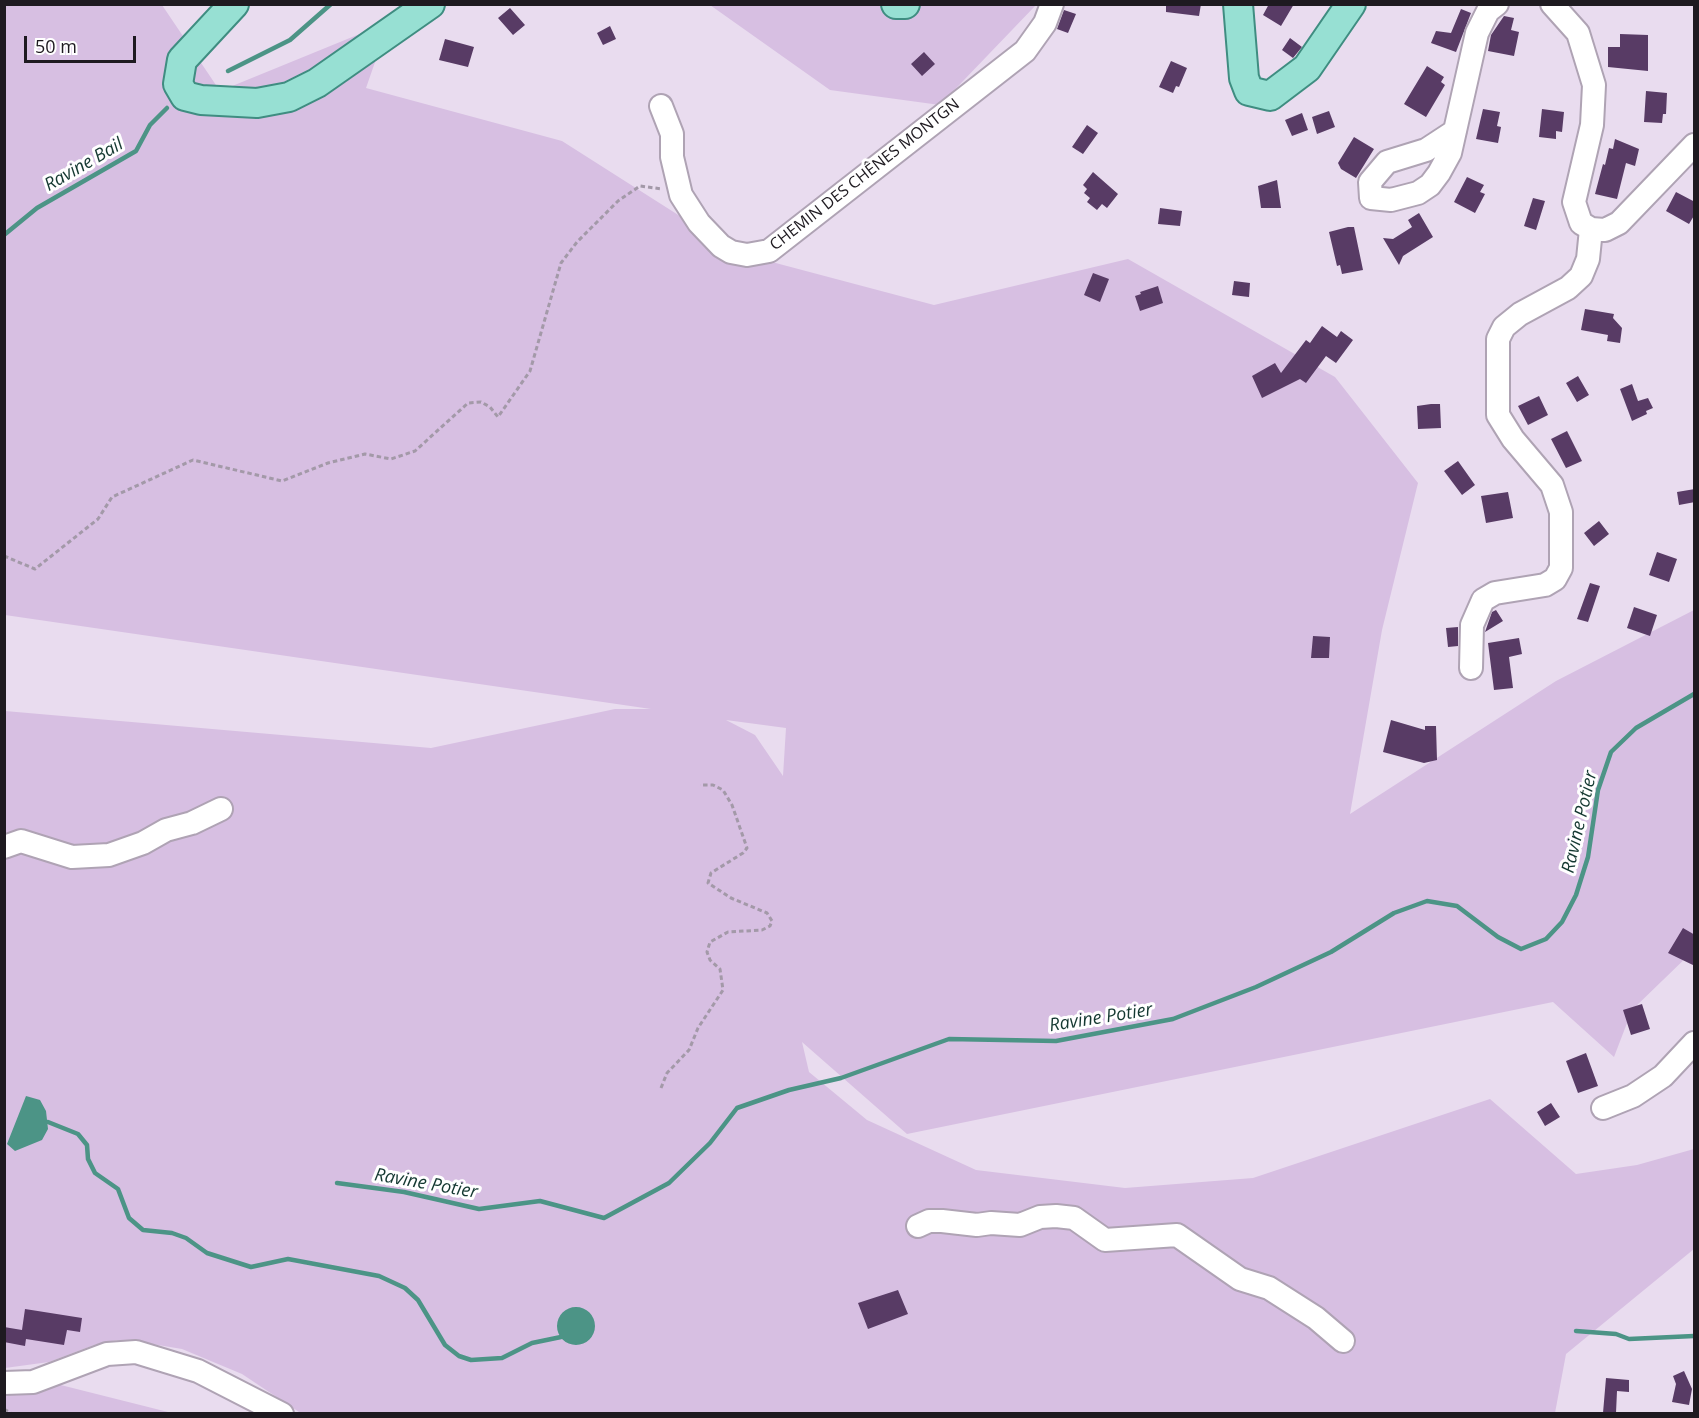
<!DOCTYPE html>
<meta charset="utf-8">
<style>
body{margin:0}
#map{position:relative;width:1699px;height:1418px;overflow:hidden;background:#e9dcef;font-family:"Open Sans",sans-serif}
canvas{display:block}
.frame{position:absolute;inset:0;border:6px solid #1e1a20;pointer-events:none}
.scale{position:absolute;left:24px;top:36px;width:112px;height:27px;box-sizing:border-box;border:3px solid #1e1a20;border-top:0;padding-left:8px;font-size:18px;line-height:21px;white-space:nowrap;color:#1e1a20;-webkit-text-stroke:4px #fff;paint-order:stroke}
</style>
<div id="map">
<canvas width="1699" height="1418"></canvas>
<div class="frame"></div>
<div class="scale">50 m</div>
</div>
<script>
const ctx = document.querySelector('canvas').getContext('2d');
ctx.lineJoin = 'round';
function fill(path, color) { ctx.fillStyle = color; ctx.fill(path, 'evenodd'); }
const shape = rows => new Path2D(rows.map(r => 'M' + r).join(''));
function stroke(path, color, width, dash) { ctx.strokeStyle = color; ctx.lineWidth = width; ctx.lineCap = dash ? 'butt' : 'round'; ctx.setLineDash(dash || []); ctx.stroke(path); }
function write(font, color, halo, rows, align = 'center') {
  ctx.font = font + ' "Open Sans",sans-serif'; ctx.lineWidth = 6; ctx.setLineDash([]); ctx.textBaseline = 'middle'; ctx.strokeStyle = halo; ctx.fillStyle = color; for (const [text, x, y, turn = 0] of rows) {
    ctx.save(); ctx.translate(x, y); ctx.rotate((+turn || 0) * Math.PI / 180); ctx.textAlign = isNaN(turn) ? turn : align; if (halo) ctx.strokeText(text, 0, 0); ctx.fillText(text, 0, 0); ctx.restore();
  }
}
const green = shape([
 [5,5,162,5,220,91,389,22,366,88,562,141,738,253,934,305,1128,259,1335,377,1418,483,1382,630,1350,814,1556,681,1694,610,1694,950,1632,1010,1614,1057,1553,1002,907,1134,802,1042,809,1072,867,1120,976,1170,1125,1188,1253,1178,1490,1099,1576,1174,1637,1165,1694,1149,1694,1249,1566,1354,1555,1413,302,1414,242,1374,182,1349,146,1343,117,1340,94,1345,49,1362,5,1368,5,711,431,748,615,709,651,709,5,615],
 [726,720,786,728,783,776,755,735],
 [710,5,1036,5,940,105,830,90],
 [5,1371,172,1413,5,1413]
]);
const water = shape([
 [26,1096,40,1100,46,1111,48,1129,42,1140,15,1151,7,1144],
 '557 1326a19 19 0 1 1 38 0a19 19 0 1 1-38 0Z'
]);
const stream = shape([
 [228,71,290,40,331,4],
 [4,235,37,208,136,151,150,125,167,108],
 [48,1122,78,1134,87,1145,88,1159,95,1173,118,1189,129,1218,143,1230,172,1233,186,1238,207,1253,251,1267,288,1259,379,1276,405,1288,418,1300,445,1345,459,1356,471,1360,502,1358,532,1343,561,1337],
 [337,1183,404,1192,479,1209,540,1201,604,1218,669,1183,710,1143,737,1108,789,1090,841,1078,949,1039,1056,1041,1173,1019,1256,987,1331,952,1394,913,1427,901,1457,906,1498,937,1521,949,1546,939,1562,922,1576,895,1588,857,1598,790,1611,752,1636,728,1694,694],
 [1576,1331,1616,1334,1629,1339,1694,1336]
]);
const building = shape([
 [1166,4,1201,4,1199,16,1166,12],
 [1269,4,1294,4,1281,26,1263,15],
 [510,8,525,25,513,35,498,18],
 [1461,9,1471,13,1456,52,1431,43,1436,31,1451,33],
 [1064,10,1076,14,1068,33,1057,29],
 [1504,16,1514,18,1511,30,1519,32,1514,56,1488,51,1491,35],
 [610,26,616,39,603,45,597,33],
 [1620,34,1648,35,1648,71,1608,67,1608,47,1620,47],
 [1290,38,1302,47,1293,58,1282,50],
 [445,39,474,47,468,67,439,60],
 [924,52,935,64,922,76,911,64],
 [1171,61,1187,68,1179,87,1176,86,1173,93,1159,87],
 [1427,66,1444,77,1441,82,1445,85,1426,117,1404,104],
 [1646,91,1667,93,1666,114,1663,114,1662,123,1644,122],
 [1483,109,1500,112,1497,126,1501,127,1498,143,1476,139],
 [1542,109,1564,112,1562,132,1556,131,1556,139,1539,137],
 [1329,111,1335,127,1317,134,1312,117],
 [1302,113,1308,130,1292,136,1285,120],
 [1087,125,1098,133,1083,154,1072,147],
 [1354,137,1374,149,1356,178,1341,169,1338,163],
 [1615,139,1639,149,1635,166,1626,163,1617,199,1595,194,1603,164,1605,165,1609,148,1613,149],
 [1093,172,1118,194,1107,208,1102,204,1097,210,1087,202,1090,198,1084,193,1087,189,1083,185],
 [1467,177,1484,185,1480,192,1485,194,1475,213,1454,202],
 [1277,180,1281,208,1261,208,1258,186],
 [1676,192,1695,202,1695,214,1689,224,1666,211],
 [1533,198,1545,201,1536,230,1524,226],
 [1160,208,1182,211,1180,226,1158,224],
 [1419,213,1433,237,1403,256,1399,265,1383,238,1393,239,1412,227,1408,220],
 [1348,227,1354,227,1363,270,1342,274,1340,265,1337,266,1329,232],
 [1093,273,1109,279,1100,302,1084,295],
 [1234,281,1250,283,1249,297,1232,295],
 [1158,286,1163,303,1140,311,1135,296,1141,294,1140,292],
 [1585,309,1614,314,1613,318,1622,328,1620,343,1607,341,1608,335,1581,330],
 [1322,326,1337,337,1341,331,1353,340,1336,363,1326,356,1306,383,1300,379,1262,398,1252,376,1275,363,1281,373,1306,340,1310,343],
 [1578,376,1589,395,1577,402,1566,383],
 [1632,384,1638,401,1648,398,1653,408,1646,411,1647,414,1632,421,1620,389],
 [1539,396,1548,415,1528,425,1518,406],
 [1431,404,1440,404,1441,428,1418,429,1417,406],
 [1567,431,1582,461,1566,468,1551,439],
 [1458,461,1475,485,1462,495,1444,471],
 [1695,489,1695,502,1679,505,1677,492],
 [1508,492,1513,518,1486,523,1481,496],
 [1599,521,1609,534,1594,546,1584,533],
 [1657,552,1677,559,1669,582,1649,575],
 [1590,583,1600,586,1588,622,1577,619],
 [1634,607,1657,615,1650,636,1627,628],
 [1496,610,1503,621,1485,632,1492,612],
 [1458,627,1458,646,1448,647,1446,628],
 [1313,636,1330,637,1329,658,1311,658],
 [1519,638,1522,654,1509,657,1513,688,1494,690,1488,643],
 [1391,720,1425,730,1425,726,1436,726,1437,760,1424,763,1383,752],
 [1683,928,1695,935,1695,966,1668,953],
 [1642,1004,1650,1029,1631,1035,1623,1010],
 [1586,1053,1598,1086,1578,1093,1566,1061],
 [1551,1103,1560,1117,1545,1126,1537,1112],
 [898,1290,908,1314,868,1329,858,1303],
 [25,1309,82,1318,80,1332,67,1330,64,1345,26,1339,25,1346,4,1342,4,1327,22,1330],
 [1684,1371,1692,1389,1689,1405,1672,1402,1676,1384,1673,1376],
 [1606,1378,1629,1380,1629,1392,1617,1391,1616,1413,1603,1413]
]);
const path = shape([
 [4,556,35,569,98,519,112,497,193,460,282,481,328,463,365,454,391,459,415,451,468,403,481,402,490,407,498,417,530,371,561,263,577,242,618,201,640,186,662,189],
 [661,1088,667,1073,689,1050,698,1028,723,990,720,969,710,960,707,952,710,942,728,932,762,930,770,926,772,921,767,913,731,898,708,883,711,873,743,853,747,848,732,805,723,790,713,785,700,785],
 [4,1409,12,1414]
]);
const minor = shape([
 [1552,4,1578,33,1594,85,1592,125,1574,202,1581,223,1591,229,1605,230,1619,223,1694,145],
 [661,106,672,134,672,157,681,195,699,223,721,246,731,252,747,255,769,251,1025,51,1045,23,1052,4],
 [1455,131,1426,150,1387,162,1370,182,1371,198,1391,200,1418,193,1430,185,1439,173,1450,153,1477,33,1488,11,1497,4],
 [1471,668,1472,625,1483,600,1495,593,1545,585,1555,579,1561,568,1561,512,1552,485,1513,439,1498,415,1498,339,1504,327,1520,314,1568,288,1581,276,1588,259,1591,229],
 [4,847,21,841,72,857,109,855,143,843,166,830,192,823,221,809],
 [1603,1108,1633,1096,1663,1076,1694,1043],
 [918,1226,929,1221,942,1221,977,1225,991,1223,1020,1225,1040,1217,1056,1216,1074,1218,1105,1240,1177,1235,1240,1279,1269,1288,1316,1318,1343,1341],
 [4,1383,33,1382,107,1354,136,1352,198,1371,282,1414]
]);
const major = shape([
 [234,4,182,60,178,84,185,96,201,100,257,103,289,97,317,83,430,4],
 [896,4,905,4],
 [1238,4,1244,78,1249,91,1270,96,1307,68,1351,4]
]);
const streetNames = [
 ["CHEMIN DES CHÊNES MONTGN",865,175,-38]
];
const waterNames = [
 ["Ravine Bail",84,165,-30],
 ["Ravine Potier",1580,822,-77],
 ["Ravine Potier",1101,1018,-9],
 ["Ravine Potier",426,1184,10]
];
fill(green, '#d7bfe2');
fill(water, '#4c9486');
stroke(stream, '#4c9486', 4.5);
fill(building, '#583b65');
stroke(minor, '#afa3b4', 26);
stroke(major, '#3f8d81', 32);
stroke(path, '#a399a8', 3, [4.5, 3]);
stroke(minor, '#fff', 22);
stroke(major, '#97e0d3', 28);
write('16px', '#1e1a20', '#fff', streetNames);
write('italic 18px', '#143831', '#fff', waterNames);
</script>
